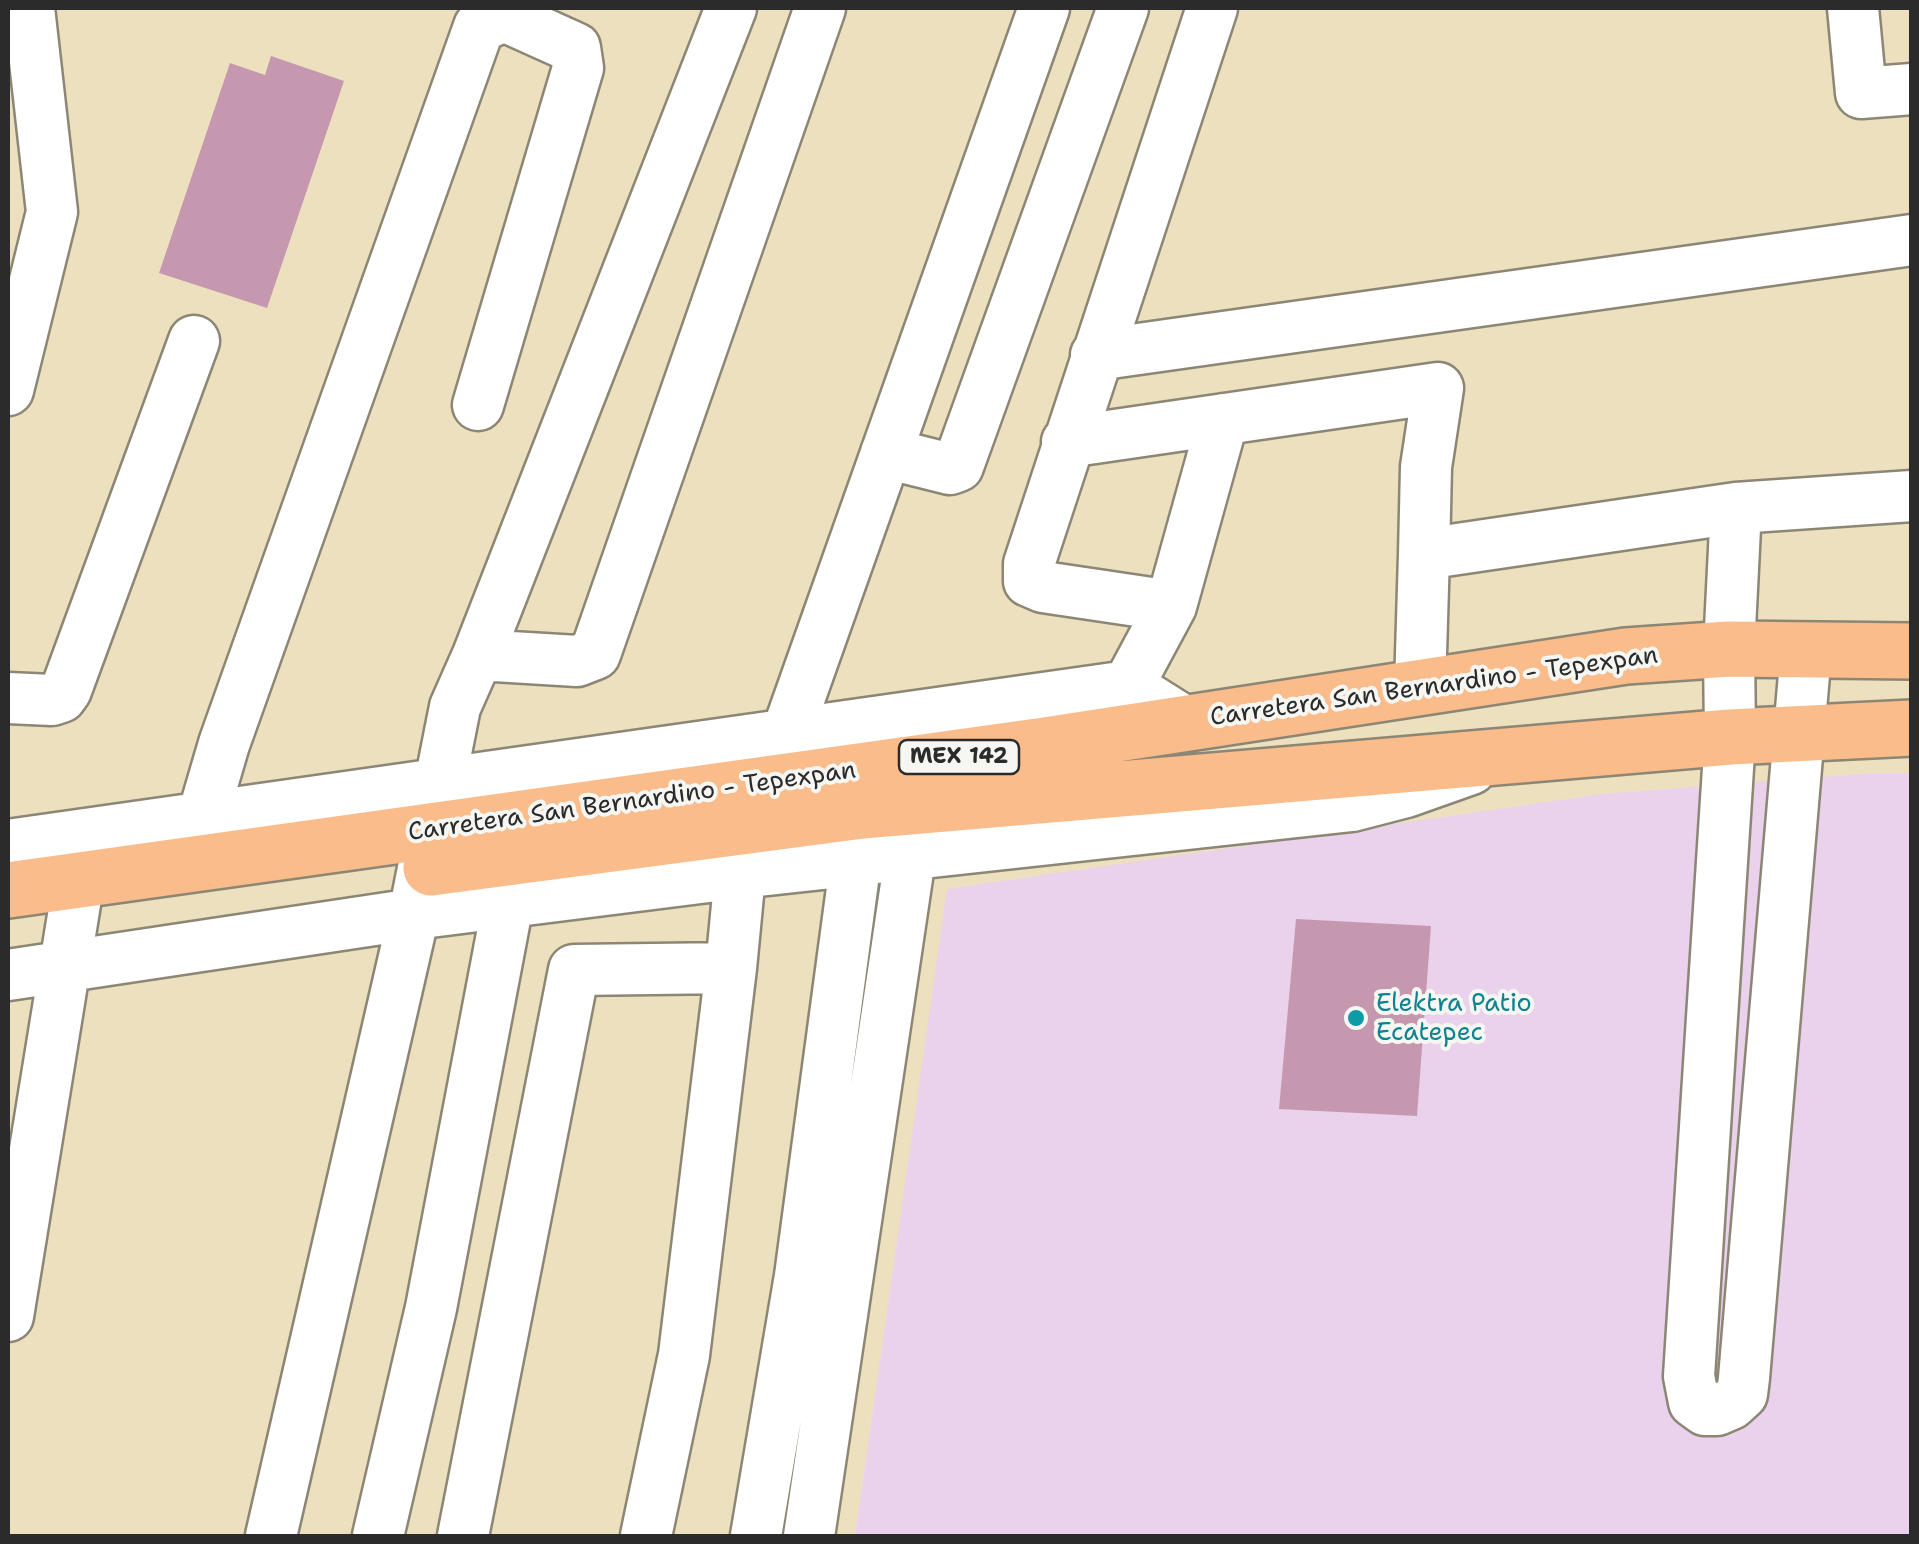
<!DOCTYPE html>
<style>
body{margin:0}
#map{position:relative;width:1919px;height:1544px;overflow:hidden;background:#ede0bf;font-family:"Shantell Sans",sans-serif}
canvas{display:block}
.frame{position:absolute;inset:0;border:10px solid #2b2b2b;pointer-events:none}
</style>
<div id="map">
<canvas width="1919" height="1544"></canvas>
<div class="frame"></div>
</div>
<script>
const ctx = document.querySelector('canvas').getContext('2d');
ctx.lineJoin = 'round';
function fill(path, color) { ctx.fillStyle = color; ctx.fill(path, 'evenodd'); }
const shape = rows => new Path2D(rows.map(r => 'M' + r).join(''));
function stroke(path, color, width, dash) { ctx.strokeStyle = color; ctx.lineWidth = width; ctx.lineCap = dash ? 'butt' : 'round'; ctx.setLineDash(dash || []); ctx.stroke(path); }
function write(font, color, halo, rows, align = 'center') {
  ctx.font = font + ' "Shantell Sans",sans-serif'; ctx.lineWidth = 8; ctx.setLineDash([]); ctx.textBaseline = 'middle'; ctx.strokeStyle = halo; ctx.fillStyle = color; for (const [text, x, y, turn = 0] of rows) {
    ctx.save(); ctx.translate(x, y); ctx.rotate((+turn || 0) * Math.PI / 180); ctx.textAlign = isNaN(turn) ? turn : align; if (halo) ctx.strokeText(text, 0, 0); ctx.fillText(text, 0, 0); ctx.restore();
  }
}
const built = shape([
 [1876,773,1911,773,1911,1536,855,1536,947,889,1602,794]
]);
const building = shape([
 [271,56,344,81,267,308,159,273,230,63,265,75],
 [1296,919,1431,926,1417,1116,1279,1109]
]);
const minor = shape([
 [1853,8,1861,93,1912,89],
 [1096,355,1912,240],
 [8,390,52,212,29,8],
 [1067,442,1438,388,1426,467,1424,554,1736,508,1912,496],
 [886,453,950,469,958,466,1123,8],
 [1736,508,1729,649,1730,737,1689,1376,1694,1402,1705,1410,1717,1410,1731,1404,1742,1394,1744,1378,1806,651],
 [1171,606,1043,587,1029,581,1029,564,1212,8],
 [478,655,577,661,595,654,820,8],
 [1128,686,1171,606,1223,419],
 [1420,687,1424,554],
 [8,698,52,700,61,697,66,690,194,341],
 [787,733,1044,8],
 [8,845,1128,686,1185,722],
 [195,863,202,819,224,744,479,27,504,16,575,48,578,68,478,405],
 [8,975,414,914,740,873,1352,806,1406,792,1471,769],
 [8,1316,79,879],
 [271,1536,414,914,455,707,478,655,731,8],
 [378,1536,431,1308,508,903],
 [463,1536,574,970,731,968],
 [646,1536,684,1355,731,968,743,843],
 [756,1536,800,1276,860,829],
 [809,1536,915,824]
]);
const highway = shape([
 [431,868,862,811,1730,737,1912,728],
 [8,890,1045,745,1626,656,1729,649,1912,651]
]);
const markers = [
 [1356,1018,10,"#0f9aa8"]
];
const shields = [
 [959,757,120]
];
const shieldNames = [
 ["MEX 142",959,757]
];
const streetNames = [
 ["Carretera San Bernardino - Tepexpan",1434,687,-8],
 ["Carretera San Bernardino - Tepexpan",632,802,-8]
];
const cultureNames = [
 ["Elektra Patio",1376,1004],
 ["Ecatepec",1376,1033]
];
fill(built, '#ead1ec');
fill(building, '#c698b0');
stroke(minor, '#8c8675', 55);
stroke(highway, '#8c8675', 60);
stroke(minor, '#fff', 50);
stroke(highway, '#f9bc8a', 55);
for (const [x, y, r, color] of markers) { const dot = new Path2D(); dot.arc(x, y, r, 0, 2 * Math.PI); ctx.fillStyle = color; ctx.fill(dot); stroke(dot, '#f6f6f2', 4); }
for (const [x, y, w] of shields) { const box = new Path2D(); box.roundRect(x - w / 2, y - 17, w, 34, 8); ctx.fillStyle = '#f6f6f2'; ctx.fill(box); stroke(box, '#2b2b2b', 2.5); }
write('bold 22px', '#2b2b2b', null, shieldNames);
write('25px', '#2b2b2b', '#f6f6f2', streetNames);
write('25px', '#0d838f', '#f6f6f2', cultureNames, 'left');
</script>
